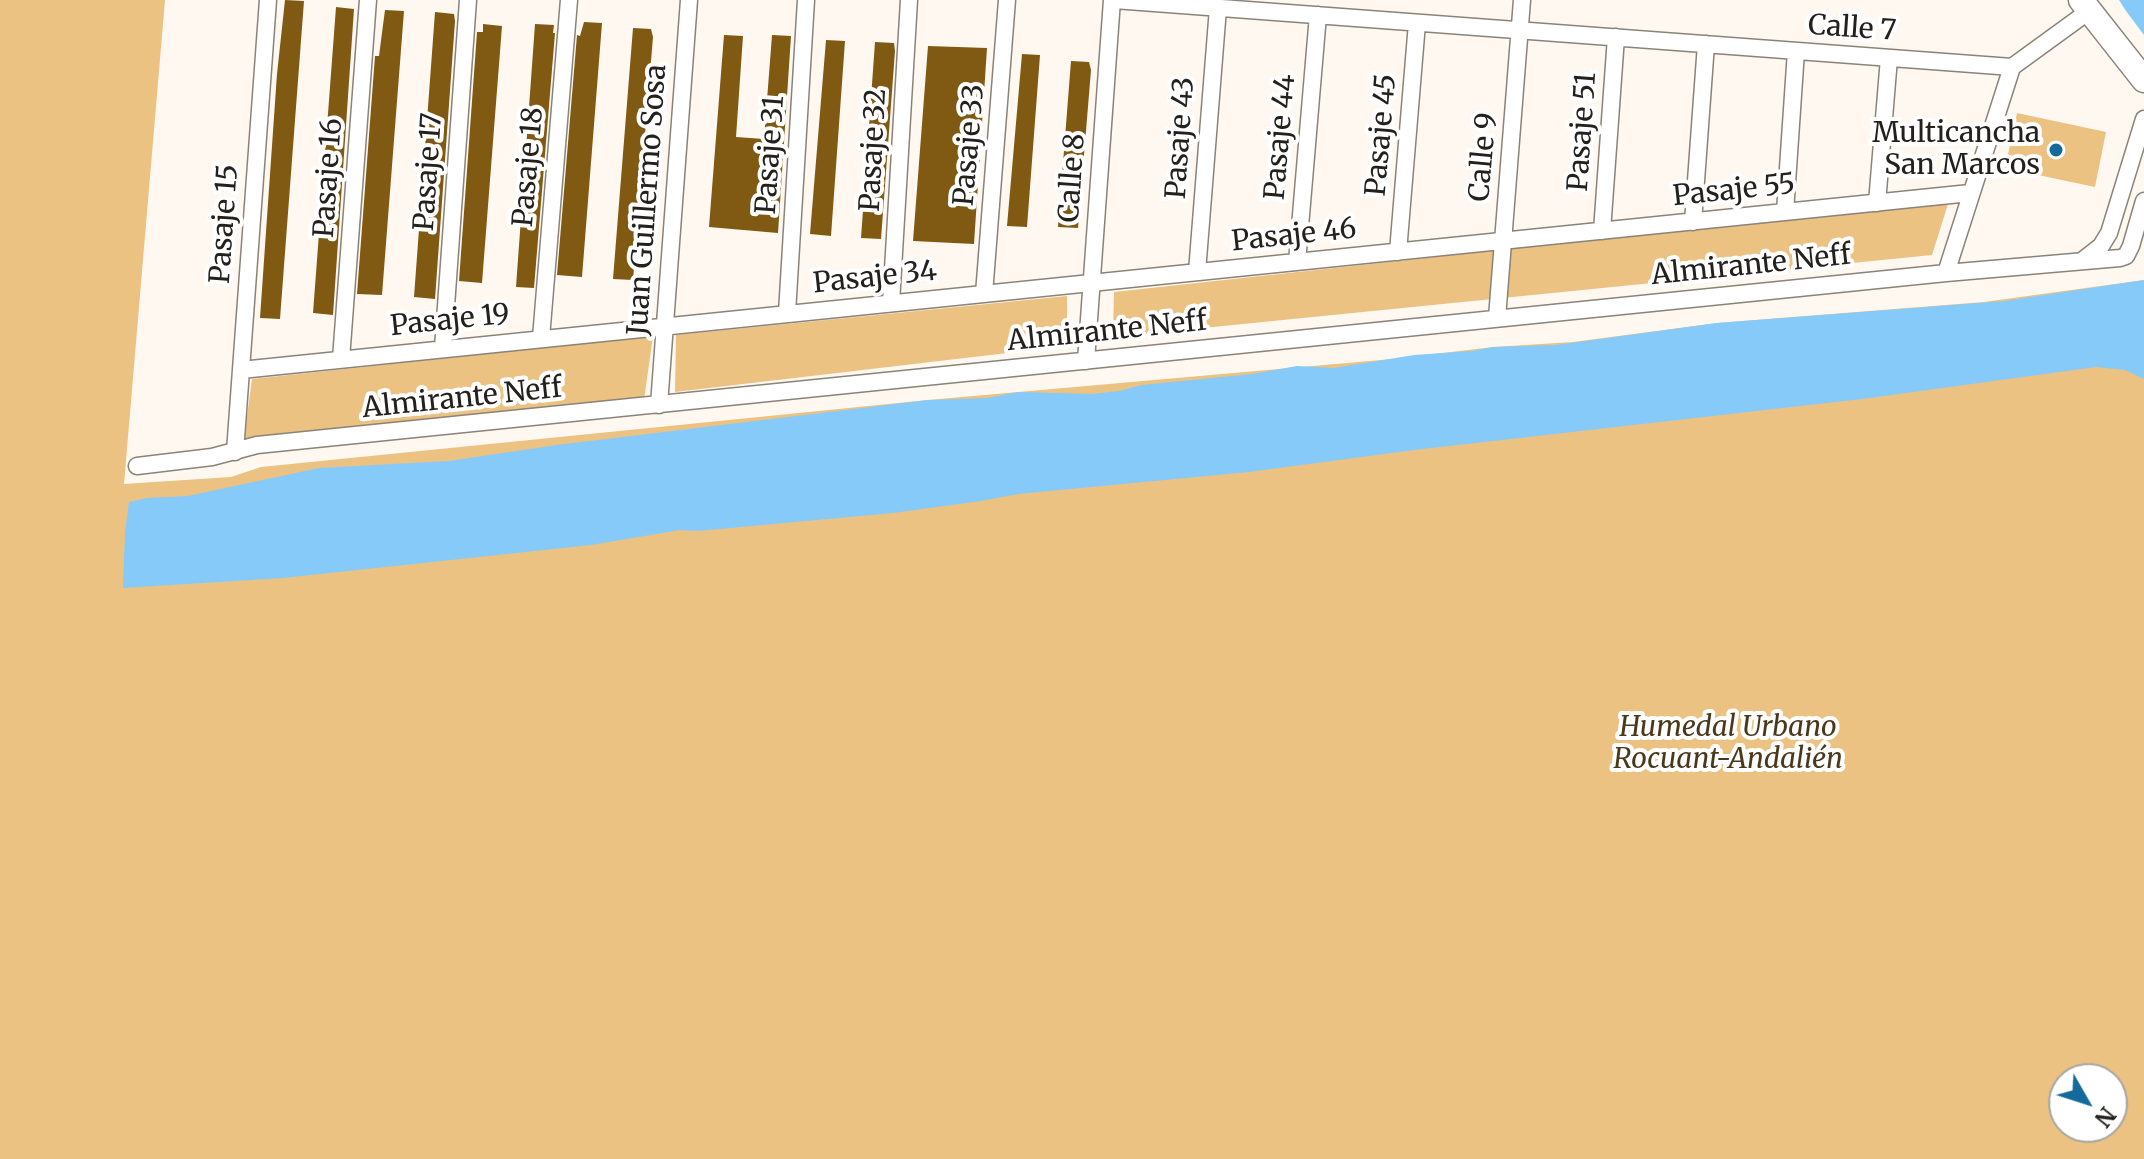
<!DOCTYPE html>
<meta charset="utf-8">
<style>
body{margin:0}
#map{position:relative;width:2144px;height:1159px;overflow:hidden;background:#fef8f0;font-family:Merriweather,serif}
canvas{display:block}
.north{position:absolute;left:2048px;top:1063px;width:80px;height:80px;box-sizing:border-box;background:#fff;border:2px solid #a7a6a5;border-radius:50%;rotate:129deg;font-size:22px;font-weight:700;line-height:32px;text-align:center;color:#24211d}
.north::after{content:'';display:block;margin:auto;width:28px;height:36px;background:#146b9b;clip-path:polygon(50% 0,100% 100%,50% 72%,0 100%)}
</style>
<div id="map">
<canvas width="2144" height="1159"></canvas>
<div class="north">N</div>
</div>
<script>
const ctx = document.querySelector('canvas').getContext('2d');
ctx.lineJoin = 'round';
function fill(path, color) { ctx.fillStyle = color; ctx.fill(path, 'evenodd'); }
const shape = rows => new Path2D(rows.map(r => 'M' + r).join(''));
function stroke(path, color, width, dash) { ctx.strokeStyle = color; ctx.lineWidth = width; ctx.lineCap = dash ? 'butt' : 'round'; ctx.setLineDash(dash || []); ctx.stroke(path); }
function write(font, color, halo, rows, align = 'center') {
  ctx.font = font + ' Merriweather,serif'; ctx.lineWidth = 8; ctx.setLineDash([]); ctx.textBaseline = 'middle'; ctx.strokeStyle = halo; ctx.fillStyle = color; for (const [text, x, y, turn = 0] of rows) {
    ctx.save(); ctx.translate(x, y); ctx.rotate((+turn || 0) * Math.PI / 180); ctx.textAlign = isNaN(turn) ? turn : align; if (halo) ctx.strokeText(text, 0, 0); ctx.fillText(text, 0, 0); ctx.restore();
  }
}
const green = shape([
 [0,0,165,0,124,484,231,477,261,467,928,400,1392,359,1493,347,1573,342,1717,323,1984,302,2144,280,2144,1159,0,1159],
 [2064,1079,2112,1079,2112,1127,2064,1127],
 [2017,113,2106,132,2095,187,2005,168],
 [1949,201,1932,255,1113,337,1114,292],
 [1067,296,1067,346,675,392,676,335],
 [653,336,644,400,244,439,252,379]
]);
const water = shape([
 [2119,0,2144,0,2144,35,2126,11],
 [2144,280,2144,379,2125,370,2096,367,1862,399,1414,450,1249,472,1018,494,981,501,893,513,698,531,680,530,591,545,283,578,123,588,125,532,129,502,147,498,188,496,319,468,449,461,557,445,928,400,987,398,1018,392,1092,394,1119,391,1142,385,1252,374,1297,366,1334,368,1414,355,1471,351,1493,347,1556,345,1717,323,2004,301]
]);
const building = shape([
 [285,0,304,1,280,319,260,318,277,74],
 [336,7,354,9,333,315,313,313],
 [385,10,404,11,382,295,357,294,375,56,379,56],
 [435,12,454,14,455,21,435,299,414,297],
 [584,22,602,23,582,277,557,275,577,35,580,36],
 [483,24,502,26,482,283,459,281,477,32,483,32],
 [535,24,554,25,553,33,555,33,534,288,516,287],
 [633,28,651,29,653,37,633,280,613,279],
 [724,35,743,36,736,137,764,139,772,35,791,36,778,233,709,227],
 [826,40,845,41,831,236,810,234],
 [875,42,894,43,895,51,881,239,861,238],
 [928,46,987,48,974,244,913,241],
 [1022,54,1040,55,1027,227,1007,226],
 [1071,61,1089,62,1091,70,1078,228,1058,227]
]);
const street = shape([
 [1114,0,2012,67,2089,11],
 [1877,203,1889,58],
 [1785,212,1796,51],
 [1693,222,1706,44],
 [1602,231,1616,37],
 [1398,252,1417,23],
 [2083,260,2101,246,2109,233,2144,119],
 [1297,262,1318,15],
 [1197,272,1218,8],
 [1946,273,2012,67],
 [984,294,1007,0],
 [891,303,909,0],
 [787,313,806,0],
 [1497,318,1522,0],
 [541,338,569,0],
 [443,348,468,0],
 [341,359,368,0],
 [1086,361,1112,0],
 [241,370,1970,193],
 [659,405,689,0],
 [235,452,268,0],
 [137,466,212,457,257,445,1946,273,2120,258,2126,256,2131,246,2144,201]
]);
const secondary = shape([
 [2081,0,2144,80]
]);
const markers = [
 [2056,150,8,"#146b9b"]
];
const streetNames = [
 ["Calle 7",1852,29,4],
 ["Pasaje 51",1583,132,-86],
 ["Pasaje 45",1382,135,-85],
 ["Pasaje 44",1281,137,-85],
 ["Pasaje 43",1181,138,-86],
 ["Pasaje 33",970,145,-85],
 ["Pasaje 32",874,150,-87],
 ["Pasaje 31",771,155,-86],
 ["Calle 9",1484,157,-85],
 ["Pasaje 18",529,167,-85],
 ["Pasaje 17",429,172,-86],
 ["Pasaje 16",329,178,-86],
 ["Calle 8",1073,178,-86],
 ["Pasaje 55",1734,191,-6],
 ["Juan Guillermo Sosa",648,200,-86],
 ["Pasaje 15",225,224,-86],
 ["Pasaje 46",1294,236,-6],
 ["Almirante Neff",1751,266,-6],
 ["Pasaje 34",875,278,-6],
 ["Pasaje 19",450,321,-6],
 ["Almirante Neff",1107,332,-6],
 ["Almirante Neff",462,399,-6]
];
const poiNames = [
 ["Multicancha",2040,134],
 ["San Marcos",2040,166]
];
const parkNames = [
 ["Humedal Urbano",1728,728],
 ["Rocuant-Andalién",1728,760]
];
fill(green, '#ebc281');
fill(water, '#86cafa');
fill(building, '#805a12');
stroke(street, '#8a8379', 19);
stroke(secondary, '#8a8379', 27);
stroke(street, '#fff', 16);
stroke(secondary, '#fff', 24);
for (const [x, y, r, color] of markers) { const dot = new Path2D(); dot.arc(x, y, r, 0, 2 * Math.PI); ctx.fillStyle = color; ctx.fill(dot); stroke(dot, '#fff', 3); }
write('28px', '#24211d', '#fff', streetNames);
write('28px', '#24211d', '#fff', poiNames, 'right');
write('italic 28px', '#4a381b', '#fff', parkNames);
</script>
